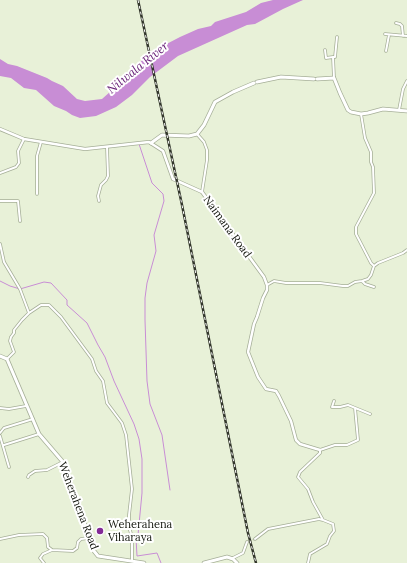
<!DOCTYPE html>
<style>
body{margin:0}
canvas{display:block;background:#e8f1d8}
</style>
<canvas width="407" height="563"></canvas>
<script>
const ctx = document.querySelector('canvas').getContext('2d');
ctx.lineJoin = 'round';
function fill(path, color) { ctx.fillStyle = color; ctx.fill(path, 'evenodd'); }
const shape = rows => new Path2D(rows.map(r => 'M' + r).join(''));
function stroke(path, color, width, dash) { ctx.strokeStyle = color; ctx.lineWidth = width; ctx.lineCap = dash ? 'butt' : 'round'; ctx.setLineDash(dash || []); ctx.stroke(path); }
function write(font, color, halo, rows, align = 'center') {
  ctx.font = font + ' Lora,serif'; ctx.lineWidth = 4; ctx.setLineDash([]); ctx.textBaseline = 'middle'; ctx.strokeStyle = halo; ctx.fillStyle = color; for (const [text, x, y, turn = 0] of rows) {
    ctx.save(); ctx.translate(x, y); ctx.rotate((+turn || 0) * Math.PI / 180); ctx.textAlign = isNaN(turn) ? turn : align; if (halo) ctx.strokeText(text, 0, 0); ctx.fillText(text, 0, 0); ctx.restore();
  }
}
const water = shape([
 [273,0,303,0,283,9,255,24,247,25,178,56,150,77,132,95,116,107,96,116,80,118,72,115,66,111,54,106,36,90,24,88,11,78,0,76,0,59,8,64,17,66,47,78,52,81,63,86,77,99,85,101,102,99,120,83,139,63,153,51,180,37,198,29,211,26,215,22,246,12,261,3]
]);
const stream = shape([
 [139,144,152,183,163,194,164,201,154,235,156,251,147,283,145,298,145,320,147,381,150,404,162,435,170,490],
 [0,281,10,286,20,289,44,282,51,283,67,300,67,305,87,323,98,345,105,357,114,381,134,424,139,439,142,459,142,493,138,535,136,538,137,556,157,553,161,563]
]);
const minorTunnel = shape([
 [247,542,255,539]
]);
const minor = shape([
 [396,23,400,24,402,26,403,36],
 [385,34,407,36],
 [325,50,326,58,333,57,334,78],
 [386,51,389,35],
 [333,57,335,57,337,37],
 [399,110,403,89,407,81],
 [361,114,365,138,371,152,371,162,373,167,374,193,356,227,356,234,371,263,374,266],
 [197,134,204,142,207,150,207,160,202,192],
 [0,173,16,167,19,163,18,151,24,139],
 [37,194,37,156,41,142],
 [0,201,18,201,20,221],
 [99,201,98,196,101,185,106,180,108,176,107,147],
 [0,244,4,262,20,289,29,313],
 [362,281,365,284,374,287],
 [267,285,274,281,286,283,320,283,343,286,348,286,355,282,362,281,368,279,371,275,374,266,378,263,403,253,407,250],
 [7,359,14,352,10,341,11,337,14,333,14,330,22,320,29,313,41,305,49,305,61,317,92,359,96,371,103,381,107,403,122,423,126,435,132,489,129,515,129,527,132,537,132,561],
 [334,401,332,407,340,407,348,405,370,414],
 [0,408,9,409,26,406],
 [0,433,4,428,33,419],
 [0,436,9,467],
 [4,445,39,434],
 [28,477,29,475,35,471,47,470,63,462],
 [0,539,19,535,43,534,47,538,48,547,52,550,73,551,77,548,78,542,81,539,89,538],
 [255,539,268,529,319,519,323,520],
 [233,558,243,553,247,542],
 [44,563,40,558,43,554,52,550],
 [308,563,310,554,327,544,330,536,334,531,333,524,323,520,313,502,308,489,298,477,300,472,320,453,320,450,335,445,347,445,358,440,355,408]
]);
const tertiary = shape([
 [0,129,24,139,85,149,149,142,163,151,173,179,202,192,264,277,267,285,267,290,263,298,257,317,254,324,248,352,258,377,266,389,276,391,279,396,291,421,296,440,300,444,320,450]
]);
const secondary = shape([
 [317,79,334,78,340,93,348,110,351,112,361,114,368,113,383,109,407,111],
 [257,82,281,77,314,79],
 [151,143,162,135,189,136,197,134,204,125,215,102,233,92,254,83],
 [0,356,7,359,39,434,63,462,94,551,98,556,144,563],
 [204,563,227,557,233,559,237,563]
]);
const rail = shape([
 [138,0,182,205,248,533,256,563]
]);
const markers = [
 [100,531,4,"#832a96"]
];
const streetNames = [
 ["Naimana Road",227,227,54],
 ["Weherahena Road",78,506,69]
];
const poiNames = [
 ["Weherahena",108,525],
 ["Viharaya",108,538]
];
const waterNames = [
 ["Nilwala River",138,68,-39]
];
fill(water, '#c88dd5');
stroke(stream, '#c88dd5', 1);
stroke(minorTunnel, '#c8d0b9', 2, [2, 1]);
stroke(minor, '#a6af98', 3.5);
stroke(tertiary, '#a6af98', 4);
stroke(secondary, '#a6af98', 4.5);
stroke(minor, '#fff', 2);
stroke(tertiary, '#fff', 2.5);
stroke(secondary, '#fff', 3);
stroke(rail, '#31352a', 2.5);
stroke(rail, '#fff', 1, [3]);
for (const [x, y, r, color] of markers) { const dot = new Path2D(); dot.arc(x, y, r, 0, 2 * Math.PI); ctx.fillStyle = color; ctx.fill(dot); stroke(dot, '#fff', 1.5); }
write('11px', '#11140c', '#fff', streetNames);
write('11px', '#11140c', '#fff', poiNames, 'left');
write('italic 12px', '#692278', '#fff', waterNames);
</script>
